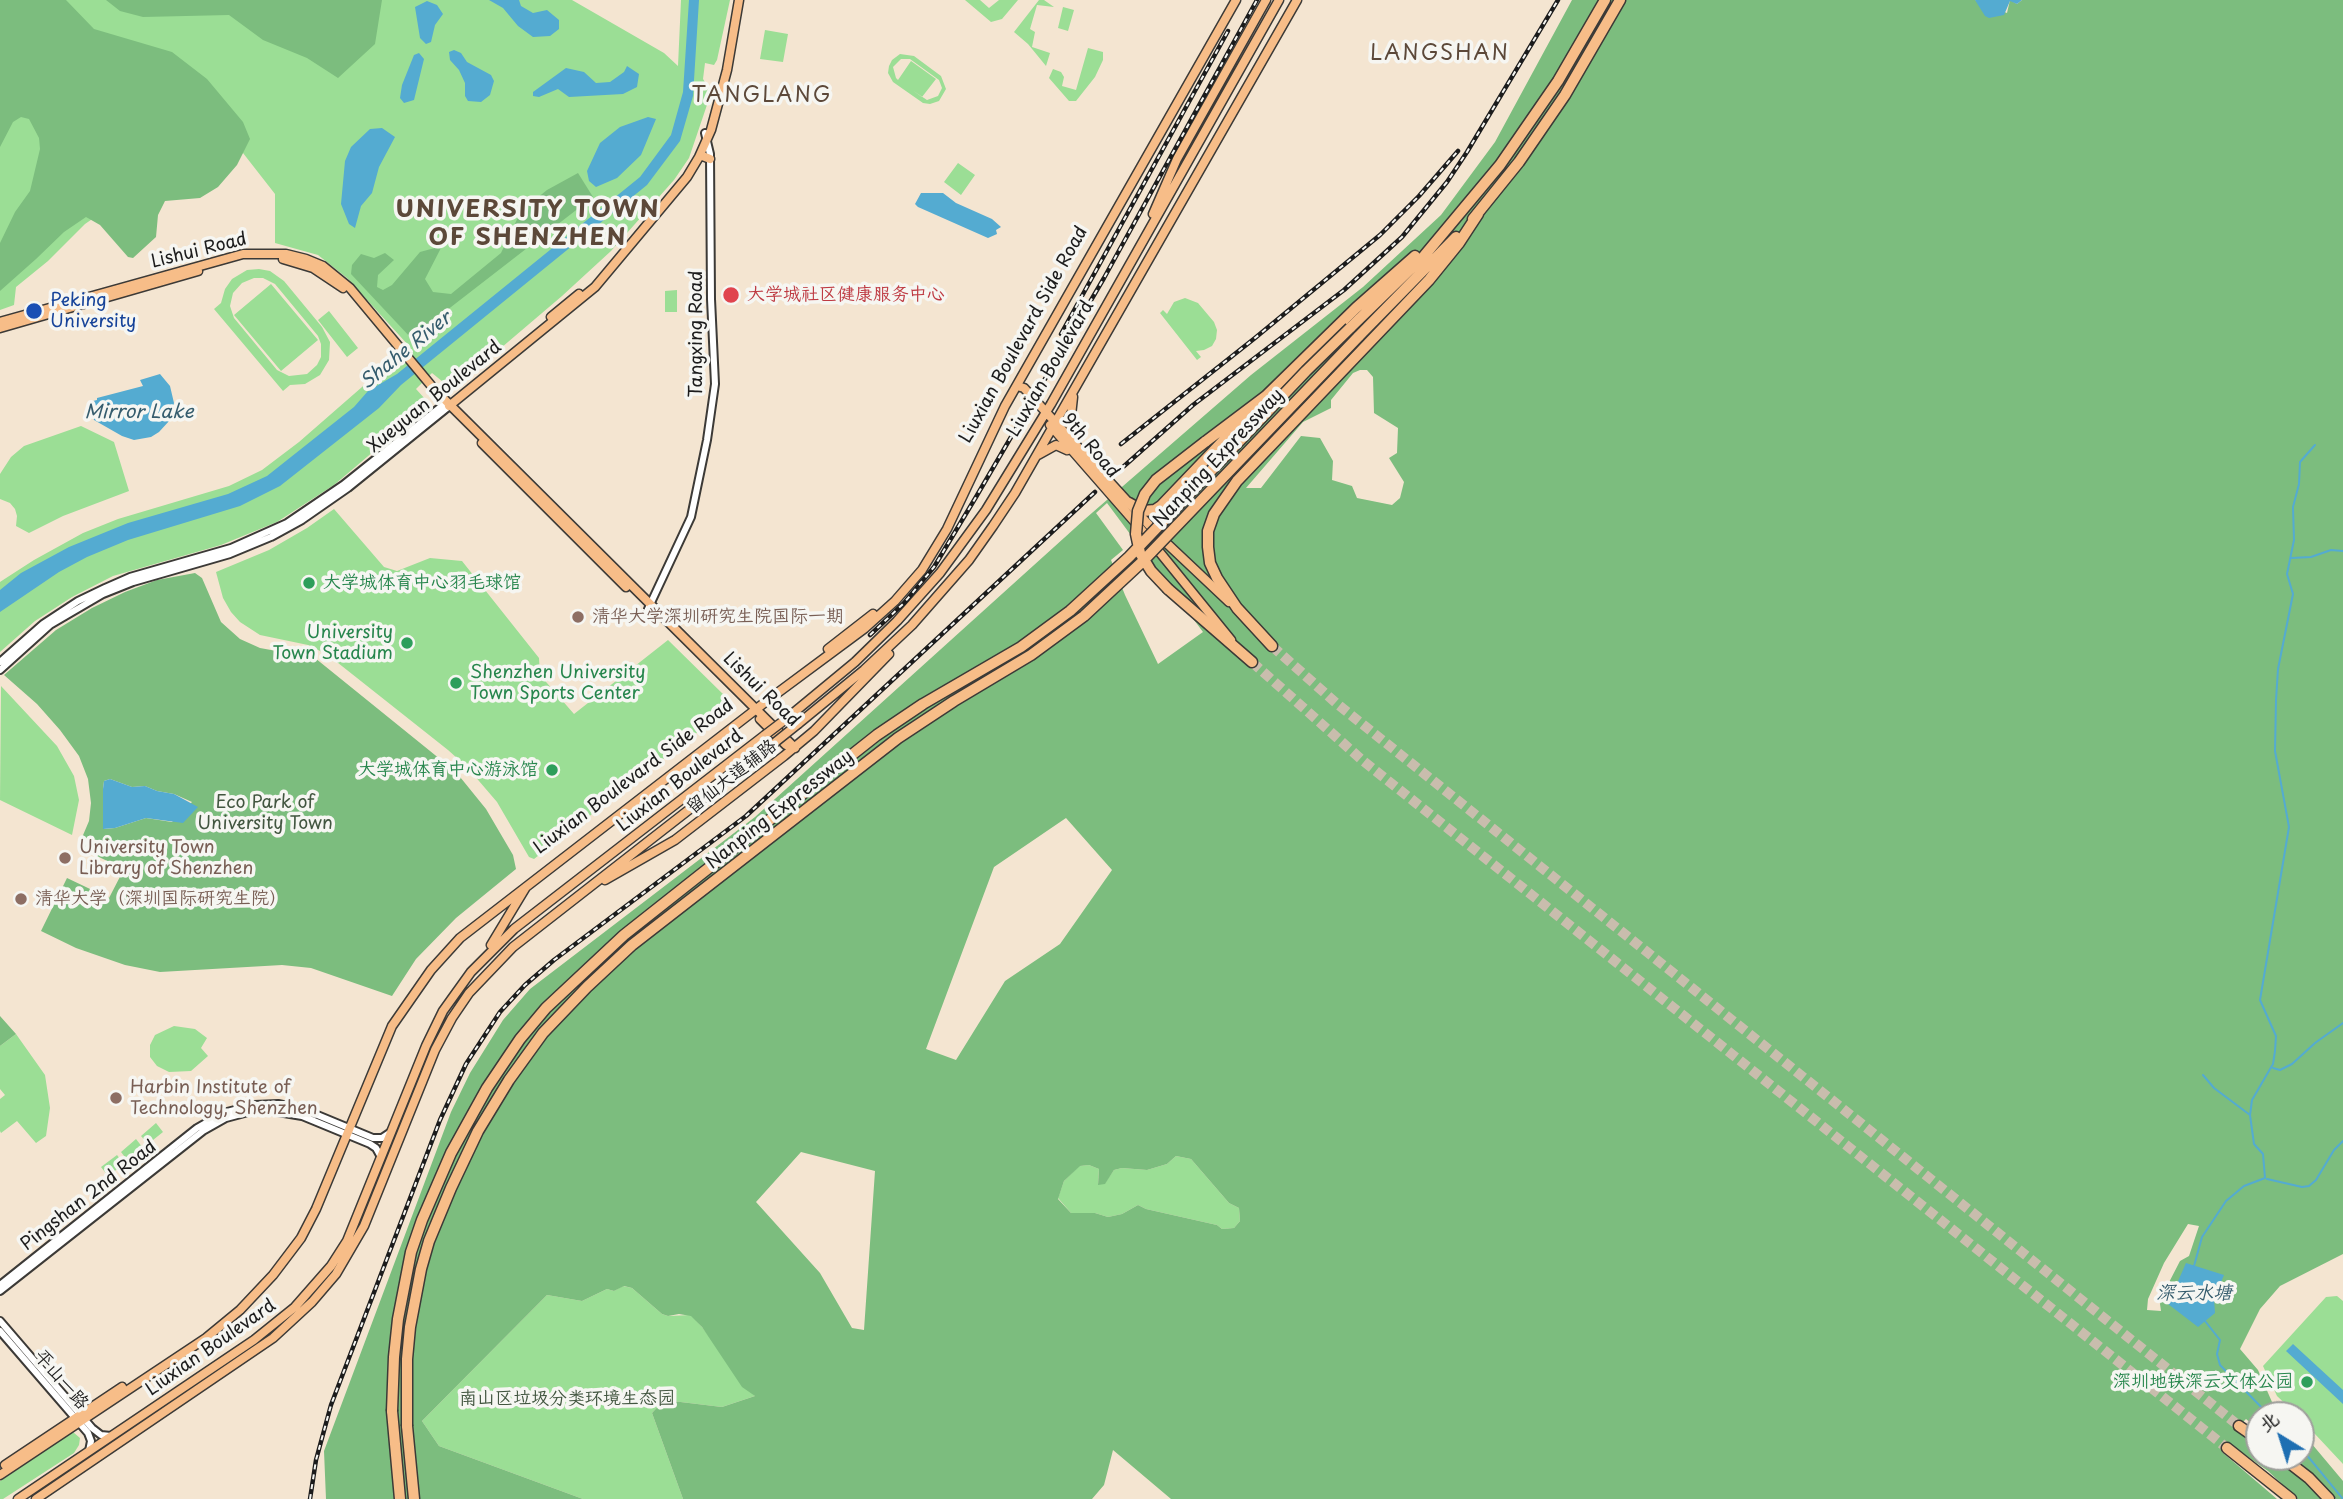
<!DOCTYPE html>
<meta charset="utf-8">
<style>
body{margin:0}
#map{position:relative;width:2343px;height:1499px;overflow:hidden;background:#f4e5d1;font-family:"Playpen Sans","LXGW WenKai TC",sans-serif}
canvas{display:block}
.north{position:absolute;left:2245px;top:1401px;width:70px;height:70px;box-sizing:border-box;background:#f6f6f2;border:2px solid #9f9f9c;border-radius:50%;rotate:322deg;font-size:19px;font-weight:700;line-height:28px;text-align:center;color:#1c1c1c}
.north::after{content:'';display:block;margin:auto;width:24px;height:32px;background:#1f6fb2;clip-path:polygon(50% 0,100% 100%,50% 72%,0 100%)}
</style>
<div id="map">
<canvas width="2343" height="1499"></canvas>
<div class="north">北</div>
</div>
<script>
const ctx = document.querySelector('canvas').getContext('2d');
ctx.lineJoin = 'round';
function fill(path, color) { ctx.fillStyle = color; ctx.fill(path, 'evenodd'); }
const shape = rows => new Path2D(rows.map(r => 'M' + r).join(''));
function stroke(path, color, width, dash) { ctx.strokeStyle = color; ctx.lineWidth = width; ctx.lineCap = dash ? 'butt' : 'round'; ctx.setLineDash(dash || []); ctx.stroke(path); }
function write(font, color, halo, rows, align = 'center') {
  ctx.font = font + ' "Playpen Sans","LXGW WenKai TC",sans-serif'; ctx.lineWidth = 7; ctx.setLineDash([]); ctx.textBaseline = 'middle'; ctx.strokeStyle = halo; ctx.fillStyle = color; for (const [text, x, y, turn = 0] of rows) {
    ctx.save(); ctx.translate(x, y); ctx.rotate((+turn || 0) * Math.PI / 180); ctx.textAlign = isNaN(turn) ? turn : align; if (halo) ctx.strokeText(text, 0, 0); ctx.fillText(text, 0, 0); ctx.restore();
  }
}
const green = shape([
 [0,0,572,0,664,53,678,66,681,0,730,0,717,60,714,65,705,63,703,79,710,90,710,96,689,158,674,180,611,251,562,296,461,382,448,386,432,373,416,389,426,400,427,406,334,485,277,522,221,545,113,576,72,597,35,621,0,652,0,582,3,580,34,560,83,533,118,519,229,486,262,470,299,442,409,346,347,278,318,255,275,243,275,194,243,153,101,213,85,224,48,261,16,287,14,305,0,310],
 [965,0,980,0,989,8,999,0,1018,0,1002,19,991,22],
 [1039,0,1044,0,1054,7,1037,5,1030,29,1035,32,1032,47,1050,53,1046,66,1028,44,1014,32],
 [1063,7,1074,10,1068,31,1058,28],
 [765,30,788,34,783,62,760,59],
 [1088,48,1103,52,1103,60,1095,77,1076,101,1069,101,1049,78,1053,69,1061,72,1064,77,1062,86,1076,90],
 [900,54,914,56,941,76,946,89,939,101,930,104,923,103,893,82,888,73,889,66,892,60],
 [901,59,910,59,939,80,942,88,938,96,927,100,912,90,922,97,936,79,911,61,898,80,896,78,893,67],
 [958,163,975,175,961,195,944,182],
 [259,269,270,271,284,281,322,327,330,342,329,360,320,375,305,384,290,385,283,391,214,309,221,303,225,289,232,279,247,270],
 [254,278,263,278,275,284,318,336,321,344,321,357,317,365,307,374,289,376,277,370,234,318,230,306,233,293,242,283],
 [271,284,318,340,281,371,234,315],
 [677,290,677,312,665,312,665,291],
 [1185,298,1198,303,1214,322,1217,330,1216,339,1212,346,1204,350,1196,351,1201,357,1197,360,1160,313,1163,310,1167,314,1174,302],
 [329,311,358,348,347,357,318,320],
 [81,426,114,442,129,491,63,516,29,533,16,526,17,516,15,509,10,503,0,499,0,474,11,457,24,446],
 [334,509,384,567,397,571,430,558,462,561,539,658,540,675,574,714,668,640,726,697,729,708,534,859,529,857,497,802,467,767,448,750,328,655,308,645,260,635,240,622,231,612,223,598,216,572,269,550,307,528],
 [1,686,57,746,74,776,79,800,72,835,0,800],
 [174,1026,195,1029,207,1038,201,1048,208,1056,191,1071,169,1072,157,1066,150,1057,150,1045,155,1035],
 [16,1034,45,1075,50,1108,46,1136,36,1143,17,1121,1,1133,0,1131,0,1099,5,1095,0,1089,0,1046],
 [156,1123,163,1132,148,1144,141,1136],
 [136,1139,143,1148,128,1161,121,1152],
 [117,1155,124,1164,108,1176,101,1167],
 [1176,1156,1191,1159,1229,1203,1239,1208,1240,1221,1234,1228,1222,1229,1217,1225,1146,1209,1138,1205,1122,1214,1108,1217,1095,1213,1071,1213,1058,1198,1064,1181,1079,1166,1089,1165,1099,1169,1098,1184,1105,1183,1114,1170,1122,1168,1147,1170,1167,1164],
 [623,1286,632,1288,662,1314,668,1316,691,1315,702,1327,755,1396,722,1407,664,1400,652,1413,683,1499,583,1499,439,1446,422,1421,547,1295,582,1301,607,1289,614,1291],
 [2337,1296,2343,1301,2343,1464,2301,1419,2301,1415,2297,1415,2277,1396,2263,1366,2326,1297],
 [73,1432,80,1438,79,1445,74,1453,3,1499,0,1499,0,1481]
]);
const forest = shape([
 [0,0,66,0,94,29,172,52,207,79,243,122,250,139,237,165,218,187,200,198,165,201,158,215,156,237,133,258,128,257,100,225,86,217,64,232,36,259,0,291,0,243,15,212,30,191,40,149,39,138,29,119,21,117,13,122,0,147],
 [106,0,382,0,375,44,338,78,307,58,263,40,229,15,143,17,120,11],
 [1572,0,1975,0,2007,13,2010,0,2017,4,2022,0,2343,0,2343,1254,2280,1286,2260,1309,2240,1349,2258,1370,2272,1402,2285,1415,2259,1415,2259,1430,2246,1419,2238,1427,2259,1443,2259,1457,2277,1457,2300,1474,2324,1499,2298,1499,2268,1471,2227,1442,2221,1449,2222,1452,2277,1499,1171,1499,1113,1450,1104,1485,1092,1499,683,1499,652,1413,664,1400,722,1407,755,1396,742,1387,702,1327,691,1316,679,1314,668,1316,662,1314,632,1288,624,1286,614,1291,607,1289,582,1301,547,1295,422,1421,439,1446,583,1499,326,1499,324,1451,451,1112,470,1073,503,1020,530,989,755,817,1085,519,1251,375,1363,287,1441,215,1495,142],
 [1360,370,1367,370,1373,377,1374,413,1398,428,1397,453,1389,458,1404,482,1400,498,1392,505,1357,498,1352,486,1332,480,1333,461,1320,438,1301,436,1261,488,1246,488,1303,422,1331,408,1331,400,1353,373],
 [1107,503,1203,632,1158,664,1125,595,1111,560,1123,550,1096,513],
 [1066,818,1112,870,1060,944,1005,981,956,1060,926,1049,994,867],
 [801,1152,875,1171,864,1330,852,1328,820,1273,756,1202],
 [1176,1156,1191,1159,1229,1203,1239,1208,1240,1221,1234,1228,1222,1229,1217,1225,1146,1209,1138,1205,1122,1214,1108,1217,1095,1213,1071,1213,1058,1199,1064,1181,1080,1166,1089,1165,1099,1169,1098,1185,1105,1184,1114,1170,1122,1168,1147,1170,1167,1164],
 [2188,1224,2199,1226,2189,1256,2180,1261,2163,1294,2160,1304,2161,1311,2147,1310,2148,1299,2164,1263],
 [2186,1264,2219,1289,2214,1299],
 [578,173,593,197,411,338,351,274,352,265,361,254,374,258,385,253,394,260,378,275,377,287,383,290,392,285,420,252,442,246,425,279,433,292,451,294,501,253,521,211,547,190],
 [195,573,202,578,221,622,240,639,260,648,315,658,456,772,486,809,513,855,516,869,456,918,416,959,392,996,311,968,282,965,160,972,125,965,76,948,41,931,67,878,109,898,124,869,78,847,89,821,91,803,88,779,79,756,60,730,37,704,4,675,56,630,92,608,125,592,157,580],
 [110,779,132,787,145,786,157,791,174,794,192,802,172,822,146,818,115,828,104,829,103,789,104,781],
 [0,1016,16,1034,0,1046],
 [2301,1431,2343,1481,2343,1499,2336,1499,2311,1472,2293,1457,2301,1457]
]);
const water = shape([
 [489,0,519,0,521,6,533,13,547,10,559,20,559,29,550,36,533,37,518,26,503,8],
 [689,0,699,0,693,96,680,141,647,185,401,385,379,408,280,486,240,506,128,540,87,557,59,572,0,612,0,590,21,573,69,547,128,523,228,494,267,476,354,407,368,391,397,374,640,177,671,135,683,92],
 [1975,0,2022,0,2017,4,2010,1,2004,15,1989,18,1985,16],
 [427,1,437,5,443,14,435,25,431,42,426,44,420,38,415,7],
 [454,50,461,53,467,62,491,75,494,81,490,95,481,102,468,101,465,96,465,83,459,70,450,60,449,52],
 [419,53,424,59,414,100,404,103,400,98,402,85,414,55],
 [627,66,639,74,637,87,623,94,569,97,558,89,539,97,533,96,533,92,566,68,584,72,596,83,610,82,624,72],
 [648,117,656,119,641,155,617,178,596,187,589,181,587,171,600,143,620,127],
 [382,128,395,137,379,167,372,193,361,206,355,228,349,224,341,204,345,161,351,147,370,129],
 [921,193,943,193,956,203,992,219,1001,227,996,230,997,234,988,238,918,207,915,204],
 [160,374,170,386,174,403,170,420,159,432,151,437,134,440,122,436,94,420,89,402,97,400,97,398,143,386,140,380],
 [110,779,132,787,145,786,157,791,174,794,198,807,183,823,146,818,115,828,103,829,103,789,104,781],
 [2186,1263,2224,1275,2214,1299,2215,1313,2198,1327,2168,1304],
 [2293,1344,2343,1390,2343,1404,2286,1351]
]);
const stream = shape([
 [2291,558,2311,557,2331,550,2343,551],
 [2273,1068,2280,1070,2292,1064,2315,1043,2343,1023],
 [2203,1075,2214,1088,2250,1115],
 [2267,1179,2302,1187,2309,1186,2316,1180,2334,1150,2343,1141],
 [2194,1266,2202,1237,2226,1201,2244,1186,2265,1178,2263,1154,2254,1144,2250,1115,2252,1100,2273,1064,2275,1051,2276,1036,2260,1000,2289,827,2275,751,2276,700,2278,669,2293,594,2287,574,2294,540,2293,507,2299,484,2300,462,2315,445],
 [2205,1321,2220,1340,2217,1354,2220,1365,2269,1415],
 [2301,1448,2343,1499]
]);
const highwayTunnel = shape([
 [1272,646,1336,703,2239,1426],
 [1252,662,1362,760,2227,1448]
]);
const minor = shape([
 [648,609,691,517,707,440,715,384,711,299,710,154,705,133],
 [0,662,43,624,78,601,105,588,130,577,231,548,287,523,343,485,443,405],
 [0,670,50,625,103,594,133,582,230,554,271,537,302,520,348,488,447,408],
 [0,1285,197,1128,223,1113,254,1105,278,1104,303,1109,373,1138,382,1138,391,1132],
 [0,1291,203,1131,226,1118,252,1111,266,1110,302,1116,370,1144,376,1148,381,1157],
 [0,1321,92,1428,101,1435,111,1436],
 [0,1331,88,1433,91,1441,89,1451]
]);
const major = shape([
 [700,155,710,159],
 [1153,214,1177,159,1266,0],
 [283,259,313,268,343,288],
 [551,317,579,294],
 [0,322,243,254,286,254,306,259,323,266,350,288,434,389,795,748],
 [0,328,198,271],
 [1017,386,1024,388,1159,536,1229,602],
 [1073,397,1070,425,1075,442],
 [449,406,595,287,687,177,699,157,711,130,727,70,739,0],
 [1050,425,1140,528,1231,640],
 [482,443,626,587],
 [1038,455,1056,445,1067,450],
 [828,649,873,614],
 [760,719,786,745,795,748],
 [786,719,855,662,897,621,940,573,986,510,1051,404,1279,0],
 [798,724,864,670,912,625,969,560,993,526,1015,493,1297,0],
 [605,880,675,840,784,756,814,731,889,654],
 [491,945,526,887],
 [5,1465,122,1387],
 [0,1475,206,1338,240,1310,273,1275,301,1238,316,1209,392,1026,431,970,460,938,768,700,865,628,895,601,922,570,947,529,1005,406,1236,0],
 [18,1499,254,1340,295,1307,331,1266,347,1241,426,1046,443,1011,471,972,514,929,765,735],
 [36,1499,273,1338,312,1302,336,1274,364,1226,435,1050,452,1018,469,993,513,947,768,748]
]);
const highway = shape([
 [1473,219,1519,162,1565,95,1620,0],
 [1350,328,1424,256,1500,165,1558,81,1605,0],
 [1358,337,1456,237],
 [1205,442,1266,396,1356,308,1415,256],
 [1129,503,1143,511,1155,510,1161,506,1246,417],
 [1168,589,1252,662],
 [1272,646,1237,608,1217,578,1210,563,1208,547,1208,531,1214,514,1237,481,1429,280,1459,243,1478,214],
 [392,1411,400,1499],
 [407,1426,414,1499],
 [2239,1426,2259,1440],
 [2227,1448,2291,1499],
 [2282,1457,2309,1478,2329,1499]
]);
const rail = shape([
 [1061,334,1228,31],
 [1121,444,1255,338,1380,235,1419,196,1458,151],
 [1114,475,1193,405,1344,290,1402,237,1447,182,1467,152,1558,0],
 [870,635,904,603,934,567,976,497,1104,278,1257,0],
 [310,1499,316,1460,331,1405,440,1120,466,1064,500,1012,525,985,554,960,746,816,1095,492]
]);
const majorBridge = shape([
 [765,735,786,719],
 [768,748,798,724]
]);
const highwayBridge = shape([
 [1168,589,1151,571,1140,553,1136,534,1138,511,1145,494,1156,480,1205,442],
 [392,1411,394,1357,398,1319,411,1252,422,1220,451,1153,487,1088,520,1039,546,1008,624,935,877,735,923,704,1021,647,1070,611,1129,557,1306,371,1350,328],
 [407,1426,407,1359,410,1327,421,1269,429,1241,451,1188,478,1131,509,1080,543,1033,587,987,632,945,898,738,954,701,1031,655,1084,616,1142,562,1358,337]
]);
const markers = [
 [731,295,9,"#e0444e"],
 [34,311,9,"#1a4fb4"],
 [309,583,7,"#2e9e5b"],
 [578,617,7,"#8d6e63"],
 [407,643,7,"#2e9e5b"],
 [456,683,7,"#2e9e5b"],
 [552,770,7,"#2e9e5b"],
 [65,858,7,"#8d6e63"],
 [21,899,7,"#8d6e63"],
 [116,1098,7,"#8d6e63"],
 [2307,1382,7,"#2e9e5b"]
];
const streetNames = [
 ["Lishui Road",199,251,-14],
 ["Tangxing Road",697,334,-90],
 ["Liuxian Boulevard Side Road",1024,335,-61],
 ["Liuxian Boulevard",1051,369,-60],
 ["Xueyuan Boulevard",435,397,-39],
 ["9th Road",1090,446,50],
 ["Nanping Expressway",1219,458,-47],
 ["Lishui Road",761,690,44],
 ["Liuxian Boulevard Side Road",634,777,-37],
 ["留仙大道辅路",732,777,-38],
 ["Liuxian Boulevard",680,781,-38],
 ["Nanping Expressway",780,810,-38],
 ["Pingshan 2nd Road",89,1196,-38],
 ["Liuxian Boulevard",211,1348,-35],
 ["平山一路",61,1380,49]
];
const healthNames = [
 ["大学城社区健康服务中心",747,295]
];
const transitNames = [
 ["Peking",50,301],
 ["University",50,322]
];
const leisureNames = [
 ["大学城体育中心羽毛球馆",323,583,"left"],
 ["University",393,633],
 ["Town Stadium",393,654],
 ["Shenzhen University",470,673,"left"],
 ["Town Sports Center",470,694,"left"],
 ["大学城体育中心游泳馆",538,770],
 ["深圳地铁深云文体公园",2293,1382]
];
const educationNames = [
 ["清华大学深圳研究生院国际一期",592,617],
 ["University Town",79,848],
 ["Library of Shenzhen",79,869],
 ["清华大学（深圳国际研究生院）",35,899],
 ["Harbin Institute of",130,1088],
 ["Technology, Shenzhen",130,1109]
];
const parkNames = [
 ["Eco Park of",265,803],
 ["University Town",265,824],
 ["南山区垃圾分类环境生态园",567,1399]
];
const waterNames = [
 ["Shahe River",406,351,-39],
 ["Mirror Lake",139,413],
 ["深云水塘",2194,1294]
];
const quarterNames = [
 ["LANGSHAN",1440,54],
 ["TANGLANG",762,96]
];
const districtNames = [
 ["UNIVERSITY TOWN",528,210],
 ["OF SHENZHEN",528,238]
];
fill(green, '#9bde95');
fill(forest, '#7cbd7e');
fill(water, '#54abd1');
stroke(stream, '#54abd1', 2);
stroke(highwayTunnel, '#c9bdad', 10, [10, 5]);
stroke(minor, '#3c3a37', 10);
stroke(major, '#3c3a37', 11);
stroke(highway, '#3c3a37', 13);
stroke(minor, '#fff', 6);
stroke(major, '#f7bd88', 8);
stroke(highway, '#f7bd88', 10);
stroke(rail, '#1c1c1c', 4.5);
stroke(rail, '#f6f6f2', 2, [5]);
stroke(majorBridge, '#3c3a37', 11, []);
stroke(highwayBridge, '#3c3a37', 13, []);
stroke(majorBridge, '#f7bd88', 8);
stroke(highwayBridge, '#f7bd88', 10);
for (const [x, y, r, color] of markers) { const dot = new Path2D(); dot.arc(x, y, r, 0, 2 * Math.PI); ctx.fillStyle = color; ctx.fill(dot); stroke(dot, '#f6f6f2', 2.5); }
write('18px', '#1c1c1c', '#f6f6f2', streetNames);
write('18px', '#be3a42', '#f6f6f2', healthNames, 'left');
write('18px', '#164399', '#f6f6f2', transitNames, 'left');
write('18px', '#27864d', '#f6f6f2', leisureNames, 'right');
write('18px', '#785e54', '#f6f6f2', educationNames, 'left');
write('18px', '#425640', '#f6f6f2', parkNames);
write('italic 19px', '#355c6d', '#f6f6f2', waterNames);
ctx.letterSpacing = '2px';
write('21px', '#5c4839', '#f6f6f2', quarterNames);
ctx.letterSpacing = '0px';
ctx.letterSpacing = '2px';
write('bold 24px', '#5c4839', '#f6f6f2', districtNames);
ctx.letterSpacing = '0px';
</script>
